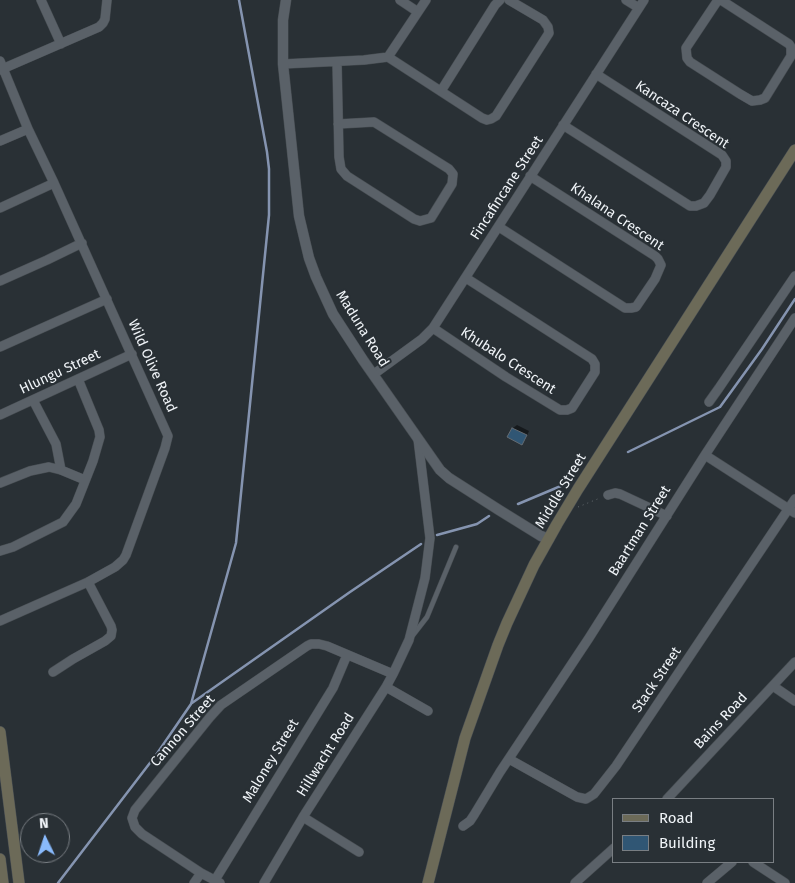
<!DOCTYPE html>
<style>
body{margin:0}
#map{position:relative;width:795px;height:883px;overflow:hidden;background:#293035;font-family:"Fira Sans",sans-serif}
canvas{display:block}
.legend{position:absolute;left:612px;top:798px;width:162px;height:65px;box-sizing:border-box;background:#293035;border:1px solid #797e83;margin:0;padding:6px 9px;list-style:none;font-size:15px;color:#f0f4f8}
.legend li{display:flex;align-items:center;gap:10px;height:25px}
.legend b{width:25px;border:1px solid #797e83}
.north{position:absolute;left:20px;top:813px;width:50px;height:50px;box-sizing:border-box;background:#293035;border:1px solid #797e83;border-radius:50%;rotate:356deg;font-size:14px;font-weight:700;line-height:20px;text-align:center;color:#f0f4f8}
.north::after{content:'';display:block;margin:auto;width:18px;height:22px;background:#89bafc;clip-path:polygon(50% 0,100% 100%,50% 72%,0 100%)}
</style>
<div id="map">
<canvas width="795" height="883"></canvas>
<ul class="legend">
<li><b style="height:6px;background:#6c6a58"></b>Road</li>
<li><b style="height:14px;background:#305674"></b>Building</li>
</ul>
<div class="north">N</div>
</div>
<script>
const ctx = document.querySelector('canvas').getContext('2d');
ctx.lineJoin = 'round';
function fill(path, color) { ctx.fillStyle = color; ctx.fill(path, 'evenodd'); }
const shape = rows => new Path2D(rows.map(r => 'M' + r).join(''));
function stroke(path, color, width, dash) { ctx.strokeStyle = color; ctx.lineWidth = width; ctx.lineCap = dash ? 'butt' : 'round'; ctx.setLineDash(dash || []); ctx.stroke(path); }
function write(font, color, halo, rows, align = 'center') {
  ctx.font = font + ' "Fira Sans",sans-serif'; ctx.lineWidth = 4; ctx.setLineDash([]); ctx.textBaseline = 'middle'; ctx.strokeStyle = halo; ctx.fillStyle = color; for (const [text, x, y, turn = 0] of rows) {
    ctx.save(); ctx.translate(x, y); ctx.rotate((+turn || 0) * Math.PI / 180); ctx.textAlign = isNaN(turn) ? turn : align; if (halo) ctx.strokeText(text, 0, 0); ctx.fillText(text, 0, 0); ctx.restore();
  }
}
const shadow = shape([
 [517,425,529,431,525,440,521,443,509,436,513,428]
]);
const stream = shape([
 [628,452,720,407,762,349,795,299],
 [518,504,568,483],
 [437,535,477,524,489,516],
 [192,703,350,592,421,544],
 [58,883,156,755,191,704,236,543,269,215,269,169,267,152,239,0]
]);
const building = shape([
 [512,428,527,435,522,445,507,437,512,428]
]);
const path = shape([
 [578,507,600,498]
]);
const service = shape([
 [413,635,427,617,456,547]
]);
const minor = shape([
 [41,0,61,44],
 [400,0,418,12],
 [626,0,639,8],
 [718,0,686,48,687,58,690,62,740,94,752,101,760,100,765,98,791,56,791,47,789,44,721,0],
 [388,57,482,118,487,120,491,119,496,116,549,33,548,27,543,20,509,0],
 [0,61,28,129,54,183,168,436,165,448,126,555,123,560,115,567,88,582,0,621],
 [337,62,339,157,341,169,347,176,414,219,420,221,431,218,452,184,453,174,449,169,374,122,338,124],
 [283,64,364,60,388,57,426,0],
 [0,70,99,27,103,23,105,19,107,0],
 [441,91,495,5,500,0],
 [563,125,690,206,696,206,704,203,710,195,726,167,726,161,722,155,596,74],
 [0,141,28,129],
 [0,208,54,183],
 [499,227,625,308,631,308,636,307,655,279,661,265,658,259,655,256,530,176],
 [0,281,47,260,82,243],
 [433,328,506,377,560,410,567,410,572,408,595,372,595,364,592,359,466,278],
 [0,347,107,299],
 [374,374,422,339,433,328,644,0],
 [33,400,56,444,61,470],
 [709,402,719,388,795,276],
 [0,415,132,354],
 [705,455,795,513],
 [0,483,30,471,49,467,61,470,85,480],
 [608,495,615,493,620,494,667,516],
 [0,551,13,547,63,522,76,504,93,461,100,437,99,430,78,379],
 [53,672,73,659,105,641,111,636,112,630,111,626,88,582],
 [773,686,795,701],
 [386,687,428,711],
 [509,759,577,797,586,799,594,794,616,766,795,499],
 [667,799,795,662],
 [303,817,359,852],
 [463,826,470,821,474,815,500,772,589,638,705,455,795,318],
 [753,862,785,883],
 [215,880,333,688,347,655],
 [194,883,201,873],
 [220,883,201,873,142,834,135,827,132,818,135,810,210,717,221,705,307,646,311,644,319,644,327,646,393,674],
 [264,883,303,817,386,687,393,674,409,640,425,578,430,538,418,439],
 [575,883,614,848],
 [707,883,732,862]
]);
const tertiary = shape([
 [286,0,283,20,283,64,299,216,309,258,316,277,333,314,363,360,440,470,449,478,499,510,541,536,549,539]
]);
const secondary = shape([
 [0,732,19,883],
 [0,859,3,883],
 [428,883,465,738,498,645,507,623,534,565,557,524,578,489,795,150]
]);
const streetNames = [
 ["Kancaza Crescent",682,115,34],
 ["Fincafincane Street",507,188,-57],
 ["Khalana Crescent",617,217,34],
 ["Maduna Road",362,329,58],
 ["Khubalo Crescent",508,361,33],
 ["Wild Olive Road",152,366,66],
 ["Hlungu Street",60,372,-25],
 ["Middle Street",561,491,-59],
 ["Baartman Street",640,531,-58],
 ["Stack Street",657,680,-56],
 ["Bains Road",721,721,-47],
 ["Cannon Street",183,731,-49],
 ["Hillwacht Road",326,755,-58],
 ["Maloney Street",271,761,-59]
];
fill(shadow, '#0007');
stroke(stream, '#8594b0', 2.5);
fill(building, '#305674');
stroke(building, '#646b72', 1);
stroke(service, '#474d52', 5.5);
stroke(minor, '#474d52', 10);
stroke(tertiary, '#474d52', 11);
stroke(secondary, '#474d52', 12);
stroke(path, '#656b70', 1, [1, 4]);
stroke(service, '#5a6168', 4.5);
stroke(minor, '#5a6168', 9);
stroke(tertiary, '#5a6168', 10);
stroke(secondary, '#6c6a58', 11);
write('14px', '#f0f4f8', '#293035', streetNames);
</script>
